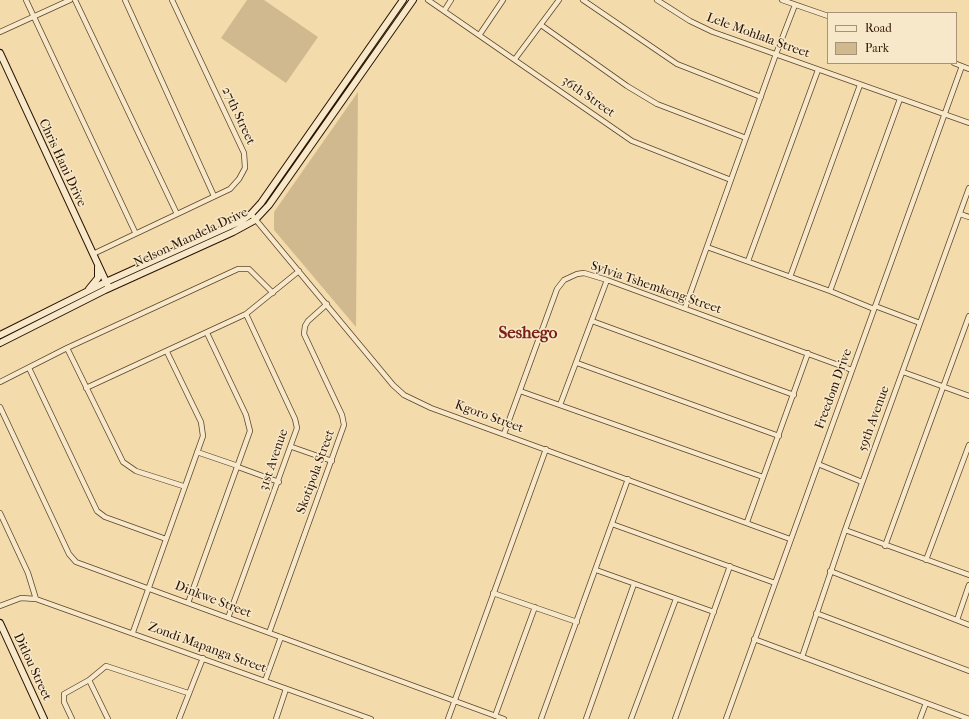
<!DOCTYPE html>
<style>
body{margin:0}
#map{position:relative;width:969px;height:719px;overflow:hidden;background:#f3dbac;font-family:"IM FELL French Canon",serif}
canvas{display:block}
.legend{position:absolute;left:827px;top:12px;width:130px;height:52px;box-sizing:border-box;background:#f7e8c9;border:1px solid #a59279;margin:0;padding:5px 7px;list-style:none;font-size:12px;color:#2a1200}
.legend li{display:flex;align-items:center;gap:8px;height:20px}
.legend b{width:20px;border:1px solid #a59279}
</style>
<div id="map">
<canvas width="969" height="719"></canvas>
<ul class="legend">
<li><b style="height:5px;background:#f7e8c9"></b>Road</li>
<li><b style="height:11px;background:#d1b98f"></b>Park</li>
</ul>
</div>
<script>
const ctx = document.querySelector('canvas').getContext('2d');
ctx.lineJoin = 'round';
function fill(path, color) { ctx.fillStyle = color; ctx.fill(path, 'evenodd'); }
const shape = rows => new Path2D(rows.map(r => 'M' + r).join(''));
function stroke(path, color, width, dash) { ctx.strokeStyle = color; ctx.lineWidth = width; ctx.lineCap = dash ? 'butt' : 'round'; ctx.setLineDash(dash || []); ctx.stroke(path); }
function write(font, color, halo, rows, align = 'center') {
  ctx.font = font + ' "IM FELL French Canon",serif'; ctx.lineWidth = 3; ctx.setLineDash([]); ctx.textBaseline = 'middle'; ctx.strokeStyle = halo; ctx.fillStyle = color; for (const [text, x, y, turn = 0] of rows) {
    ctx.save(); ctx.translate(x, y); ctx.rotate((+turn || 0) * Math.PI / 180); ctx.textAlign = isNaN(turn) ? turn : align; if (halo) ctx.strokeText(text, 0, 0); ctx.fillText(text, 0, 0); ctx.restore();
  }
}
const green = shape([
 [247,0,264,0,318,37,286,83,221,38],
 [358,92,356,327,274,230,274,212]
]);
const street = shape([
 [26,0,135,232],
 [75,0,177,214],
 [125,0,214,196],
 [428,0,632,141,731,180],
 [583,0,677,64,761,97],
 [657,0,690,21,713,32,969,123],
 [782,0,828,16],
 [444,11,451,0],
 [541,25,627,86,657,104,746,138],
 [0,32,70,0],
 [480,34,503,0],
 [515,59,559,0],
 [954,63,969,69],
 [251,214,393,385,404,395,431,408,790,539],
 [960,214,969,217],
 [707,247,830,291,874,309],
 [93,254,230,189,239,179,245,168,244,153,172,0],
 [748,261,818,70],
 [790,277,860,85],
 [830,291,900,99],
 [875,306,920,323],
 [685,308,776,54,795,5],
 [592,321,794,395],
 [67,348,123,462,136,471,183,486],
 [577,363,779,436],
 [29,368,97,511,105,517,166,539],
 [903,372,969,396],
 [0,382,67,348,238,269,249,269,273,293],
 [86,388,246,314,299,271],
 [520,391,763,477],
 [560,405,607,280],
 [0,407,69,554,76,562,504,719],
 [504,434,557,289,564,280,577,274,584,273,607,280,852,370],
 [292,447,332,461],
 [197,452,238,466],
 [818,464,862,482],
 [238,467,279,482],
 [0,513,28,573,36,599],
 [747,522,808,353],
 [612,524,775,583],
 [845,530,969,575],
 [885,546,969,316],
 [926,560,969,445],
 [596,570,714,612],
 [830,571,969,625],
 [493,593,577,622],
 [188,603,250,431,246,415,207,333],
 [0,606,21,598,36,599,371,719],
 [816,613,969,671],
 [228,618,297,428,295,419,246,314],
 [957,620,969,585],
 [133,632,203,436,201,422,167,352],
 [269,633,344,425,342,415,304,334,305,326,308,321,327,304],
 [754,639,969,719],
 [802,657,845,530,969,188],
 [89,680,108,719],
 [265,681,281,637],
 [495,716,535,607],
 [72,719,64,702,64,694,89,680,106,666,188,693],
 [179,719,203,658],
 [276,719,286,689],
 [448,719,546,449],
 [541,719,628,479],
 [586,719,634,584],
 [631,719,676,599],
 [675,719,730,566],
 [726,719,962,66],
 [920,719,926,703]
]);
const secondary = shape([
 [0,53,108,286],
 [89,289,98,278,98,267],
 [0,335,106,282,241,221,251,214,261,203,403,0],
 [0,343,105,290,233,232,255,220,269,205,413,0],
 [0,623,44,719]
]);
const streetNames = [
 ["Lele Mohlala Street",758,36,20],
 ["36th Street",588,97,35],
 ["27th Street",238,116,65],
 ["Chris Hani Drive",62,163,65],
 ["Nelson Mandela Drive",191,238,-25],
 ["Sylvia Tshemkeng Street",656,288,19],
 ["Freedom Drive",834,389,-70],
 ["Kgoro Street",489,417,20],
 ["59th Avenue",874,419,-70],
 ["31st Avenue",274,460,-71],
 ["Skotipola Street",316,472,-70],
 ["Dinkwe Street",213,600,21],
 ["Zondi Mapanga Street",207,648,20],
 ["Ditlou Street",32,667,65]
];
const districtNames = [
 ["Seshego",528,334]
];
fill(green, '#d1b98f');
stroke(street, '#5c442b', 6);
stroke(secondary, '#2a1200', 8);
stroke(street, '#f7e8c9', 4.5);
stroke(secondary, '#f7e8c9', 6);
write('13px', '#2a1200', '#f7e8c9', streetNames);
write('bold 17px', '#7a1f14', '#f7e8c9', districtNames);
</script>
